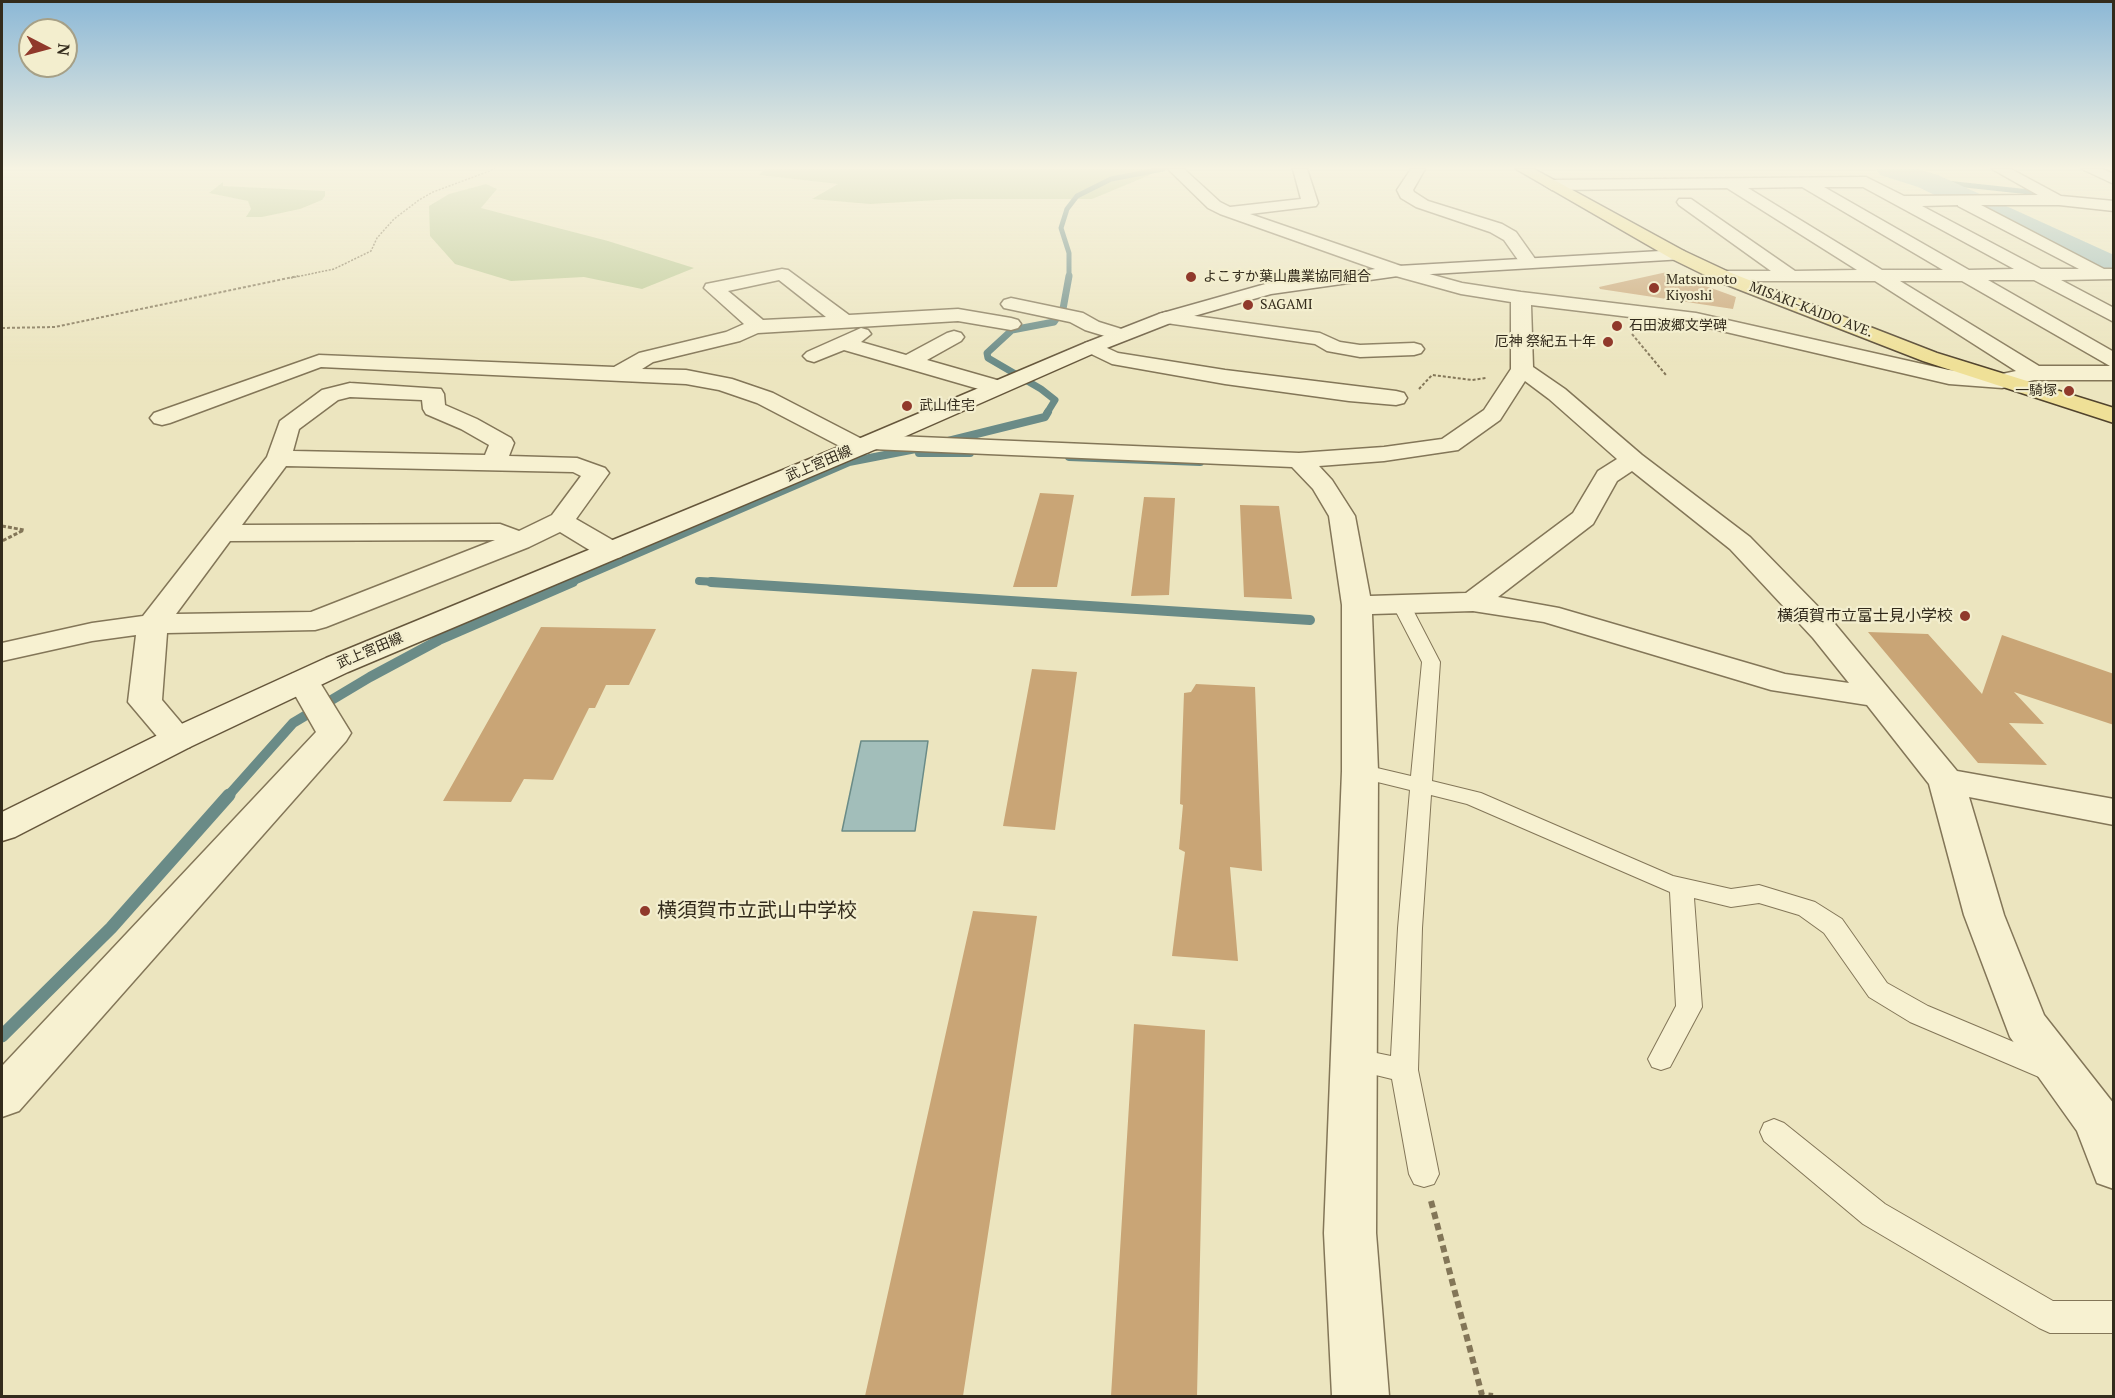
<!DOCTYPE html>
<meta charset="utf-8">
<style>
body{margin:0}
#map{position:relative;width:2115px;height:1398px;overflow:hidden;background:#ece5bf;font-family:"PT Serif",serif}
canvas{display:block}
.frame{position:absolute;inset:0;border:3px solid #332b1c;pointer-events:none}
.north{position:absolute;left:18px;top:18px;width:60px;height:60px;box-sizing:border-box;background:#f3eece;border:2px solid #a6a087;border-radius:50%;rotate:96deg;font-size:16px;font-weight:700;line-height:24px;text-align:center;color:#332b1c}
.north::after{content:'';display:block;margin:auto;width:21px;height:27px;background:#90392b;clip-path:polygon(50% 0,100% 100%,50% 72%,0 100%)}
</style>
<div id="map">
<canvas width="2115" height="1398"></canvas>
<div class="frame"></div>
<div class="north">N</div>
</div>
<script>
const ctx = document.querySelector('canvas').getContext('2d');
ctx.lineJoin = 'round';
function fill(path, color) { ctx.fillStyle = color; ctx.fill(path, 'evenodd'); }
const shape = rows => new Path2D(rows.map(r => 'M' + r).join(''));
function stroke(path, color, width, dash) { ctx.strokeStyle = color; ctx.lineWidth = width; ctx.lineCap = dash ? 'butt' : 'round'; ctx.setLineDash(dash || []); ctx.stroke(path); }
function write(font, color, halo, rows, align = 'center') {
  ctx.font = font + ' "PT Serif","Noto Sans JP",serif'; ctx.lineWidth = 4.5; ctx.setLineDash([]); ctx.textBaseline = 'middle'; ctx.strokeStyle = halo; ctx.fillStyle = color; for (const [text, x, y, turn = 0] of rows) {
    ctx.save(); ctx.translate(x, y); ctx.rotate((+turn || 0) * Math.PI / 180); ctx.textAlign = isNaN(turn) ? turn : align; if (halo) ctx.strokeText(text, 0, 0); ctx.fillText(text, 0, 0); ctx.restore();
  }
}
const green = shape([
 [765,169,1149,169,1150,175,1092,199,956,199,870,204,812,199,838,184,759,175],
 [223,182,223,186,325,191,325,196,322,200,300,209,262,217,246,217,251,209,248,201,209,193],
 [486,184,497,189,481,208,608,241,694,268,642,289,584,277,511,281,455,264,430,236,429,206,449,194]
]);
const water = shape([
 [861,741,928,741,915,831,842,831,861,741]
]);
const streamFar4 = shape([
 [1928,181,2048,194],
 [1069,278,1069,253,1061,228,1067,209,1077,196,1111,179,1163,169]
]);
const streamFar3 = shape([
 [1047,413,1055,400,1041,389,988,358,987,353,1012,330,1054,322,1063,309,1069,276]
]);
const streamFar2 = shape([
 [944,442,1045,417,1048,412],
 [919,453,970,453],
 [1069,457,1200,462],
 [699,581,735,583],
 [569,583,849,462,926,447]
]);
const streamFar1 = shape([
 [711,582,1310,620],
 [228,796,293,723,370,677,439,640,573,582]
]);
const stream = shape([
 [2,1036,111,928,229,795]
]);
const river = shape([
 [1876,169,1918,169,1938,175,2114,255,2114,278,2102,275,1918,187,1880,175,1876,169]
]);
const building = shape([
 [1667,272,1736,297,1733,309,1600,289,1599,287],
 [1040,493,1074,495,1057,587,1013,587],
 [1144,497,1175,498,1169,595,1131,596],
 [1240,505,1279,506,1292,599,1244,597],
 [541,627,656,629,629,685,606,685,595,708,589,708,553,780,524,779,511,802,443,801],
 [1868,632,1928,634,1982,694,2002,635,2114,674,2114,725,2014,692,2044,724,2009,723,2047,765,1978,763],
 [1032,669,1077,672,1055,830,1003,826],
 [1196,684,1255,687,1262,871,1230,867,1238,961,1172,956,1185,852,1179,849,1183,805,1180,804,1184,693,1191,692],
 [973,911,1037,916,963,1396,865,1396],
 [1134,1024,1205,1030,1197,1396,1111,1396]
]);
const pathFar3 = shape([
 [291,278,334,269,371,251,377,238,394,219,419,200,433,192,495,169]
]);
const pathFar2 = shape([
 [2,328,55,327,298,276],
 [1632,334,1666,375],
 [1419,389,1432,375,1472,380,1486,378]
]);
const pathFar1 = shape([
 [2,526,24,530,2,541]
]);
const path = shape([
 [1431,1201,1482,1395,1493,1396]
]);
const lane = shape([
 [1402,601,1408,602,1411,606,1440,662,1432,781,1481,793,1673,876,1731,889,1759,885,1815,902,1842,919,1887,983,1928,1006,2059,1061,2063,1069,2059,1077,2049,1081,2039,1077,1910,1022,1869,997,1824,933,1799,915,1759,903,1731,907,1694,898,1702,1007,1670,1067,1661,1070,1652,1067,1648,1059,1676,1006,1670,892,1467,804,1431,795,1422,928,1418,1070,1439,1174,1434,1184,1424,1187,1414,1184,1409,1174,1392,1079,1343,1067,1339,1059,1343,1051,1352,1048,1391,1056,1398,928,1410,790,1353,776,1350,771,1353,766,1360,764,1411,776,1422,662,1393,606,1396,602,1402,601],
 [1774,1119,1784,1123,1885,1204,2053,1301,2114,1301,2114,1333,2050,1333,2039,1328,1863,1224,1764,1141,1760,1132,1764,1123,1774,1119]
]);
const street = shape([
 [1168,169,1184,169,1220,202,1230,207,1301,199,1293,169,1307,169,1318,203,1316,206,1250,214,1404,267,1462,283,1521,292,1696,313,1949,370,2002,374,2016,371,1875,281,1717,281,1715,277,1717,273,1724,271,1771,271,1679,205,1677,202,1679,199,1691,199,1795,271,1857,270,1727,188,1552,190,1544,185,1552,180,1866,177,1904,196,2038,195,1992,169,2011,169,2061,196,2114,201,2114,211,2059,205,1981,205,2104,269,2114,269,2114,279,2061,280,2114,308,2114,322,2034,280,1988,280,2114,352,2114,380,2034,380,2002,388,1949,384,1696,325,1531,305,1533,367,1565,389,1642,455,1750,537,1835,624,1957,771,2114,799,2114,825,1969,797,2004,915,2044,1015,2114,1104,2114,1189,2097,1183,2077,1131,2010,1037,1964,915,1929,784,1867,705,1771,690,1544,622,1473,611,1372,614,1378,771,1376,1233,1389,1396,1332,1396,1324,1233,1342,771,1342,605,1329,516,1313,489,1292,467,871,449,869,452,860,454,851,452,757,403,719,390,686,384,321,367,170,423,162,425,154,423,150,418,154,413,319,355,614,367,639,353,726,332,744,324,704,288,706,284,782,269,788,270,849,315,958,309,1011,318,1018,320,1021,324,1018,328,1011,330,958,321,758,333,740,341,653,362,642,369,686,370,732,379,773,393,862,439,872,435,1299,453,1384,447,1442,439,1484,410,1511,369,1511,302,1461,294,1392,275,1220,214,1208,208,1168,169],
 [1802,187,1943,270,1882,270,1748,188,1802,187],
 [1824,187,1863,187,2014,269,1969,270,1824,187],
 [1958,205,1958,206,2079,269,2041,269,1922,206,1958,205],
 [779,280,826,317,763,320,728,291,779,280],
 [1900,281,1962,281,2110,366,2039,366,1900,281],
 [1525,381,1549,399,1617,459,1598,471,1573,513,1466,593,1370,596,1355,516,1332,480,1319,466,1384,461,1458,450,1500,420,1525,381],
 [1632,471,1730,549,1813,638,1849,683,1785,674,1559,608,1498,597,1593,524,1617,481,1632,471],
 [1411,169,1425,169,1413,190,1414,192,1428,201,1502,224,1516,232,1538,263,1535,267,1523,267,1504,240,1490,232,1416,207,1401,198,1397,190,1411,169],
 [2082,169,2102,169,2114,174,2114,184,2082,169],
 [1011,298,1083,313,1099,322,1128,331,1131,335,1128,339,1121,341,1085,330,1070,322,1004,308,1001,304,1004,300,1011,298],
 [1166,312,1320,333,1340,342,1360,345,1414,343,1421,345,1424,349,1421,353,1414,355,1360,357,1327,351,1315,344,1159,322,1156,318,1159,314,1166,312],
 [861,328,868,330,871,334,861,342,906,355,947,333,954,331,961,333,964,337,961,341,927,360,1004,382,1007,387,1004,392,996,394,844,350,814,362,807,360,803,356,807,352,861,328],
 [1092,341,1118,353,1225,370,1396,391,1404,393,1407,398,1404,403,1396,405,1349,401,1225,384,1112,364,1085,351,1082,347,1085,343,1092,341],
 [350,383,441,389,444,394,445,405,477,419,511,438,514,443,509,456,577,458,605,468,609,473,576,519,621,545,625,551,621,557,611,559,601,557,560,532,529,547,326,627,315,630,167,633,162,700,195,739,190,747,178,750,166,747,128,702,136,635,92,641,2,661,2,643,92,623,143,616,267,457,280,421,322,390,350,383],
 [350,397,422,400,423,409,426,414,461,429,489,445,485,455,293,451,299,429,338,400,350,397],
 [286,466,573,472,581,476,552,515,519,531,500,524,242,525,286,466],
 [495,540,311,612,176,614,230,541,495,540],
 [303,671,314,674,319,681,351,733,346,741,19,1111,2,1117,2,1066,316,732,287,681,292,674,303,671]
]);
const secondary = shape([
 [1678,250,1684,251,1687,255,1684,259,1398,276,1271,294,1173,322,1099,351,881,447,348,672,190,747,15,837,2,841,2,812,166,731,326,658,863,437,1085,343,1159,314,1269,283,1398,266,1678,250]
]);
const primary = shape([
 [1516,169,1534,169,1684,251,1731,273,1937,353,2114,408,2114,423,1923,361,1717,281,1672,259,1516,169]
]);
const markers = [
 [1191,277,6,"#90392b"],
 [1654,288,6,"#90392b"],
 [1248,305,6,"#90392b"],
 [1617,326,6,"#90392b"],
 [1608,342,6,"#90392b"],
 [2069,391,6,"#90392b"],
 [907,406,6,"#90392b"],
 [1965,616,6,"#90392b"],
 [645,911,6,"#90392b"]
];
const farPoinames = [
 ["よこすか葉山農業協同組合",1203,277],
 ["Matsumoto",1666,280],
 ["Kiyoshi",1666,296],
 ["SAGAMI",1260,305],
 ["石田波郷文学碑",1629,326],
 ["厄神 祭紀五十年",1596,342,"right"],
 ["一騎塚",2057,391,"right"],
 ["武山住宅",919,406]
];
const farStreetnames = [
 ["MISAKI-KAIDO AVE.",1811,310,21],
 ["武上宮田線",819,464,-23],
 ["武上宮田線",370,651,-23]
];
const poiNames = [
 ["横須賀市立富士見小学校",1953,616]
];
const nearPoinames = [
 ["横須賀市立武山中学校",657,911]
];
fill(green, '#bbc994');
fill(water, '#a2beba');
stroke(water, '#6a8b87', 1.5);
stroke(streamFar4, '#6a8b87', 5);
stroke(streamFar3, '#6a8b87', 7);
stroke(streamFar2, '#6a8b87', 8);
stroke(streamFar1, '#6a8b87', 10);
stroke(stream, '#6a8b87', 13);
fill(river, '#a2beba');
fill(building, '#c9a576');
stroke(lane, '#837658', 2);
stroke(street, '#837658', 3);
stroke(secondary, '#65563b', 3);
stroke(primary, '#51432d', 3);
stroke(pathFar3, '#837658', 1.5, [2, 1.5]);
stroke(pathFar2, '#837658', 2, [3, 2]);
stroke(pathFar1, '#837658', 3, [4, 2]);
stroke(path, '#837658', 6, [7, 4.5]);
fill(lane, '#f7f1d1');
fill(street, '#f7f1d1');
fill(secondary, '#f7f1d1');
fill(primary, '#efe097');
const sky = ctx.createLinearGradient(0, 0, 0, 365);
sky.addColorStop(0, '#8cb8d6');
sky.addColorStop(0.46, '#f6f3e2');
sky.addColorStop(1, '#f6f3e200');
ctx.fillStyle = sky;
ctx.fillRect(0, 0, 2115, 365);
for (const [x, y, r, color] of markers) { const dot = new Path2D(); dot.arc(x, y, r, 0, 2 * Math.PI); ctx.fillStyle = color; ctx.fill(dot); stroke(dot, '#f3eece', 2); }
write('14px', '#332b1c', '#f3eece', farPoinames, 'left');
write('14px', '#332b1c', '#f3eece', farStreetnames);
write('16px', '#332b1c', '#f3eece', poiNames, 'right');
write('20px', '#332b1c', '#f3eece', nearPoinames, 'left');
</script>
